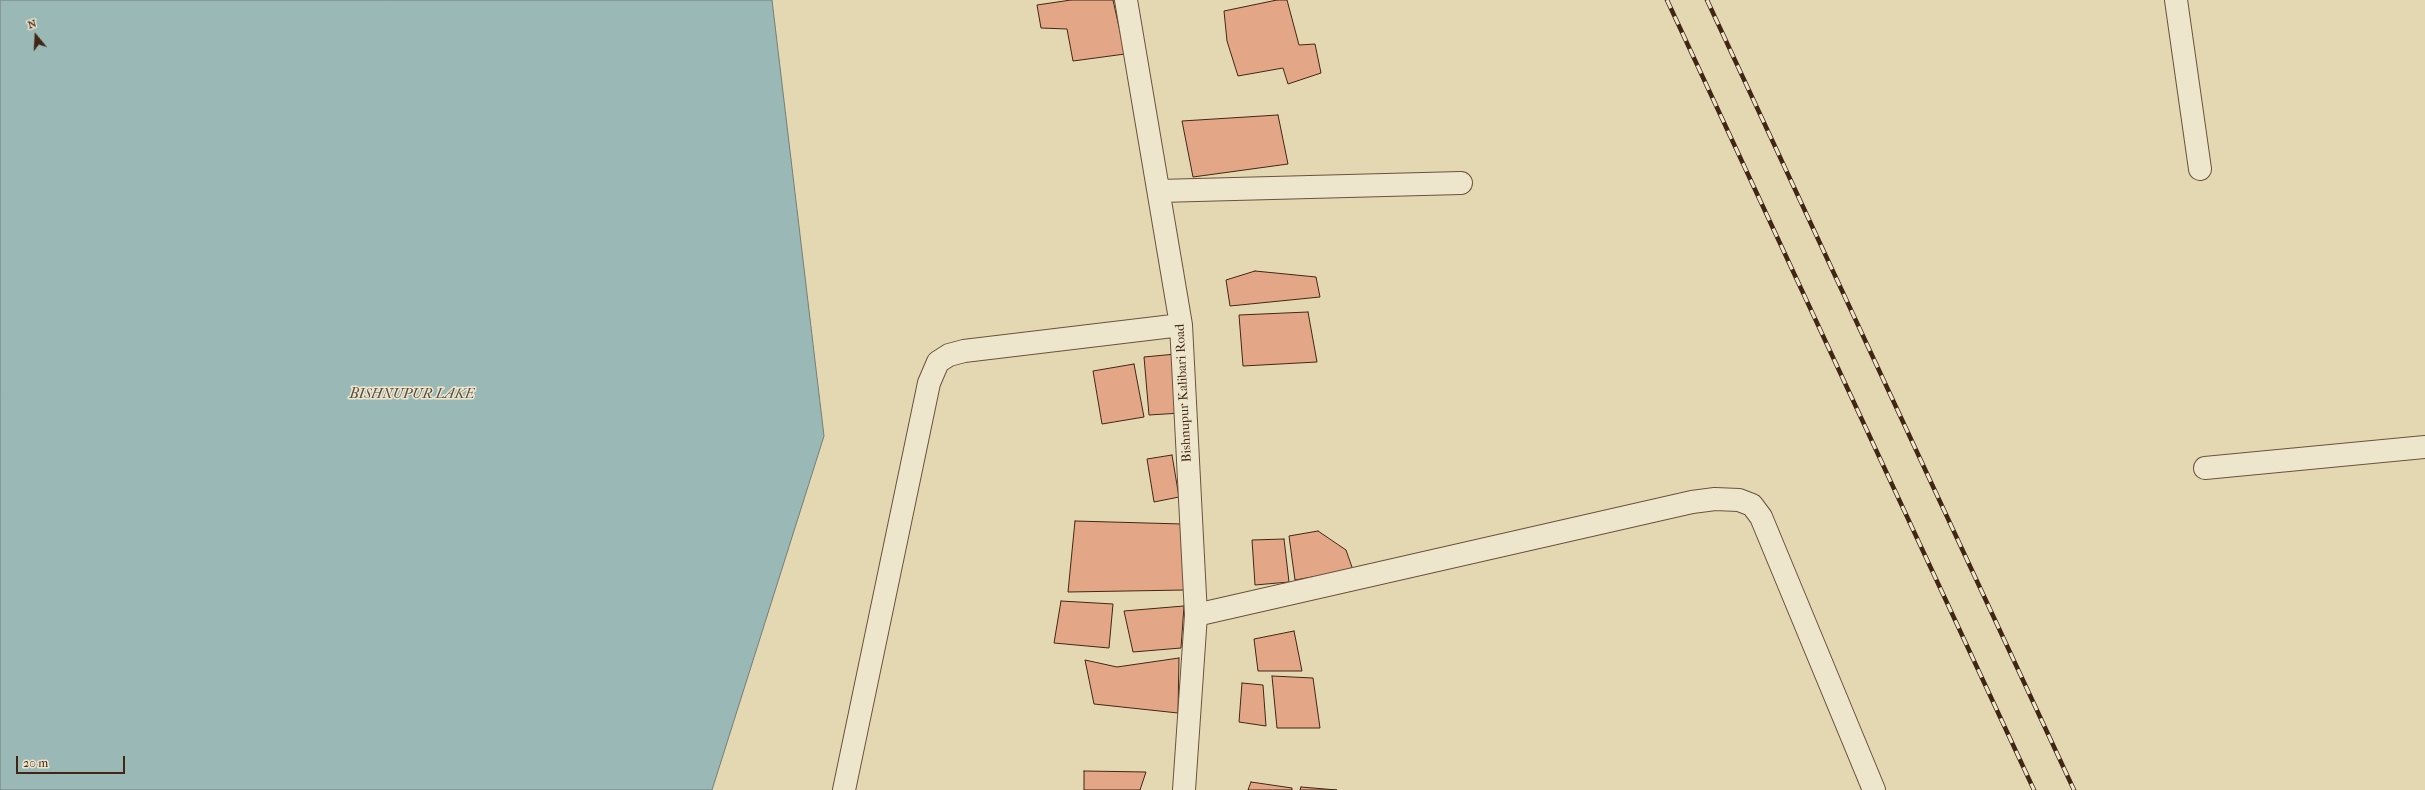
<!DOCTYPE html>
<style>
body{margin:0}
#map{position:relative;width:2425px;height:790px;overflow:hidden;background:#e4d8b2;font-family:"IM FELL French Canon",serif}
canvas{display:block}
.north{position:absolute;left:16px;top:16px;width:40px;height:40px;-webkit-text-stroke:3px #ede6cd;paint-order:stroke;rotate:342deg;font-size:11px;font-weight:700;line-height:16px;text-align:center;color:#412615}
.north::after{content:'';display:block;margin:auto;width:14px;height:18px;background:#412615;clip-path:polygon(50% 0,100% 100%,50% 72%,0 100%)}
.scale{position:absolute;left:16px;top:756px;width:109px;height:18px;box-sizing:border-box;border:2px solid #412615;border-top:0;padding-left:5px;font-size:12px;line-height:14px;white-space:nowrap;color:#412615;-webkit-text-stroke:3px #ede6cd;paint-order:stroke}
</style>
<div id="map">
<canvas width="2425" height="790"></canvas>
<div class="north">N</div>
<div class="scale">20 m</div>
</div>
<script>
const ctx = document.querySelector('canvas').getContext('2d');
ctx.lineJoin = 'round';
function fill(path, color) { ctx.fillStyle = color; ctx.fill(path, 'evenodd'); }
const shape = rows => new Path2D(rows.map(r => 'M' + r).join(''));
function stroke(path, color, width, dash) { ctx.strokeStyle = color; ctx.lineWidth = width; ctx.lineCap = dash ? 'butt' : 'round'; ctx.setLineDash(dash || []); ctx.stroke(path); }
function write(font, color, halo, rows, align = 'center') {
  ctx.font = font + ' "IM FELL French Canon",serif'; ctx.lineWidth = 3; ctx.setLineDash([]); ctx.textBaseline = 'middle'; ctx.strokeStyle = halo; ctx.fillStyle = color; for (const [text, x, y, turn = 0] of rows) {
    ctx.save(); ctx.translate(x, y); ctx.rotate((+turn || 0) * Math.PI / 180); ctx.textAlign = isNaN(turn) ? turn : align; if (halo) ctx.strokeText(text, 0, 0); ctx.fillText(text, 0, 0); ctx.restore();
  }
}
const water = shape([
 [0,0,772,0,824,436,712,790,0,790,0,0]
]);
const building = shape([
 [1071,0,1113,0,1125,54,1073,61,1067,29,1041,28,1037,5,1071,0],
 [1277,0,1287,0,1299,45,1315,44,1321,73,1288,84,1283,68,1238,76,1227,41,1224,11,1277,0],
 [1278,115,1288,164,1193,177,1182,121,1278,115],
 [1255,271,1316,277,1320,297,1230,306,1226,280,1255,271],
 [1308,312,1317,362,1243,366,1239,315,1308,312],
 [1176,354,1181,413,1149,415,1144,357,1176,354],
 [1134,364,1144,417,1102,424,1093,371,1134,364],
 [1172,455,1179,497,1154,502,1147,459,1172,455],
 [1075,521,1182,524,1185,590,1068,592,1075,521],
 [1318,531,1346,550,1353,570,1295,580,1289,536,1318,531],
 [1284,539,1289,582,1255,585,1252,540,1284,539],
 [1061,601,1113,604,1109,648,1054,643,1061,601],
 [1184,606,1181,648,1133,652,1124,611,1184,606],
 [1294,631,1302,671,1258,671,1254,639,1294,631],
 [1179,658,1178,713,1094,704,1085,660,1117,667,1179,658],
 [1272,676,1313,678,1320,728,1277,728,1272,676],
 [1242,683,1263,685,1266,726,1239,722,1242,683],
 [1084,771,1146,772,1140,790,1084,790,1084,771],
 [1251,782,1292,788,1292,790,1248,790,1251,782],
 [1301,787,1337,790,1300,790,1301,787]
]);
const street = shape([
 [1126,0,1181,325,1196,615,1184,790],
 [2176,0,2200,169],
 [1159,191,1461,183],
 [2205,468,2425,447],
 [1196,615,1692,502,1715,499,1739,500,1752,505,1761,517,1874,790],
 [844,790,929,383,938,362,949,355,964,351,1181,325]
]);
const rail = shape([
 [1667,0,2034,790],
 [1707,0,2074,790]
]);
const streetNames = [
 ["Bishnupur Kalibari Road",1184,393,-93]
];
const waterNames = [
 ["BISHNUPUR LAKE",412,395]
];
fill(water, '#99b8b6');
stroke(water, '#767e76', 1);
fill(building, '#e3a788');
stroke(building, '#412615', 1);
stroke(street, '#6a523c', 24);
stroke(street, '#ede6cd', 22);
stroke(rail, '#412615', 4.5);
stroke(rail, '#ede6cd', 3, [9]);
write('13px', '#412615', '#ede6cd', streetNames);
write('italic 14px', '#574a3d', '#ede6cd', waterNames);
</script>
